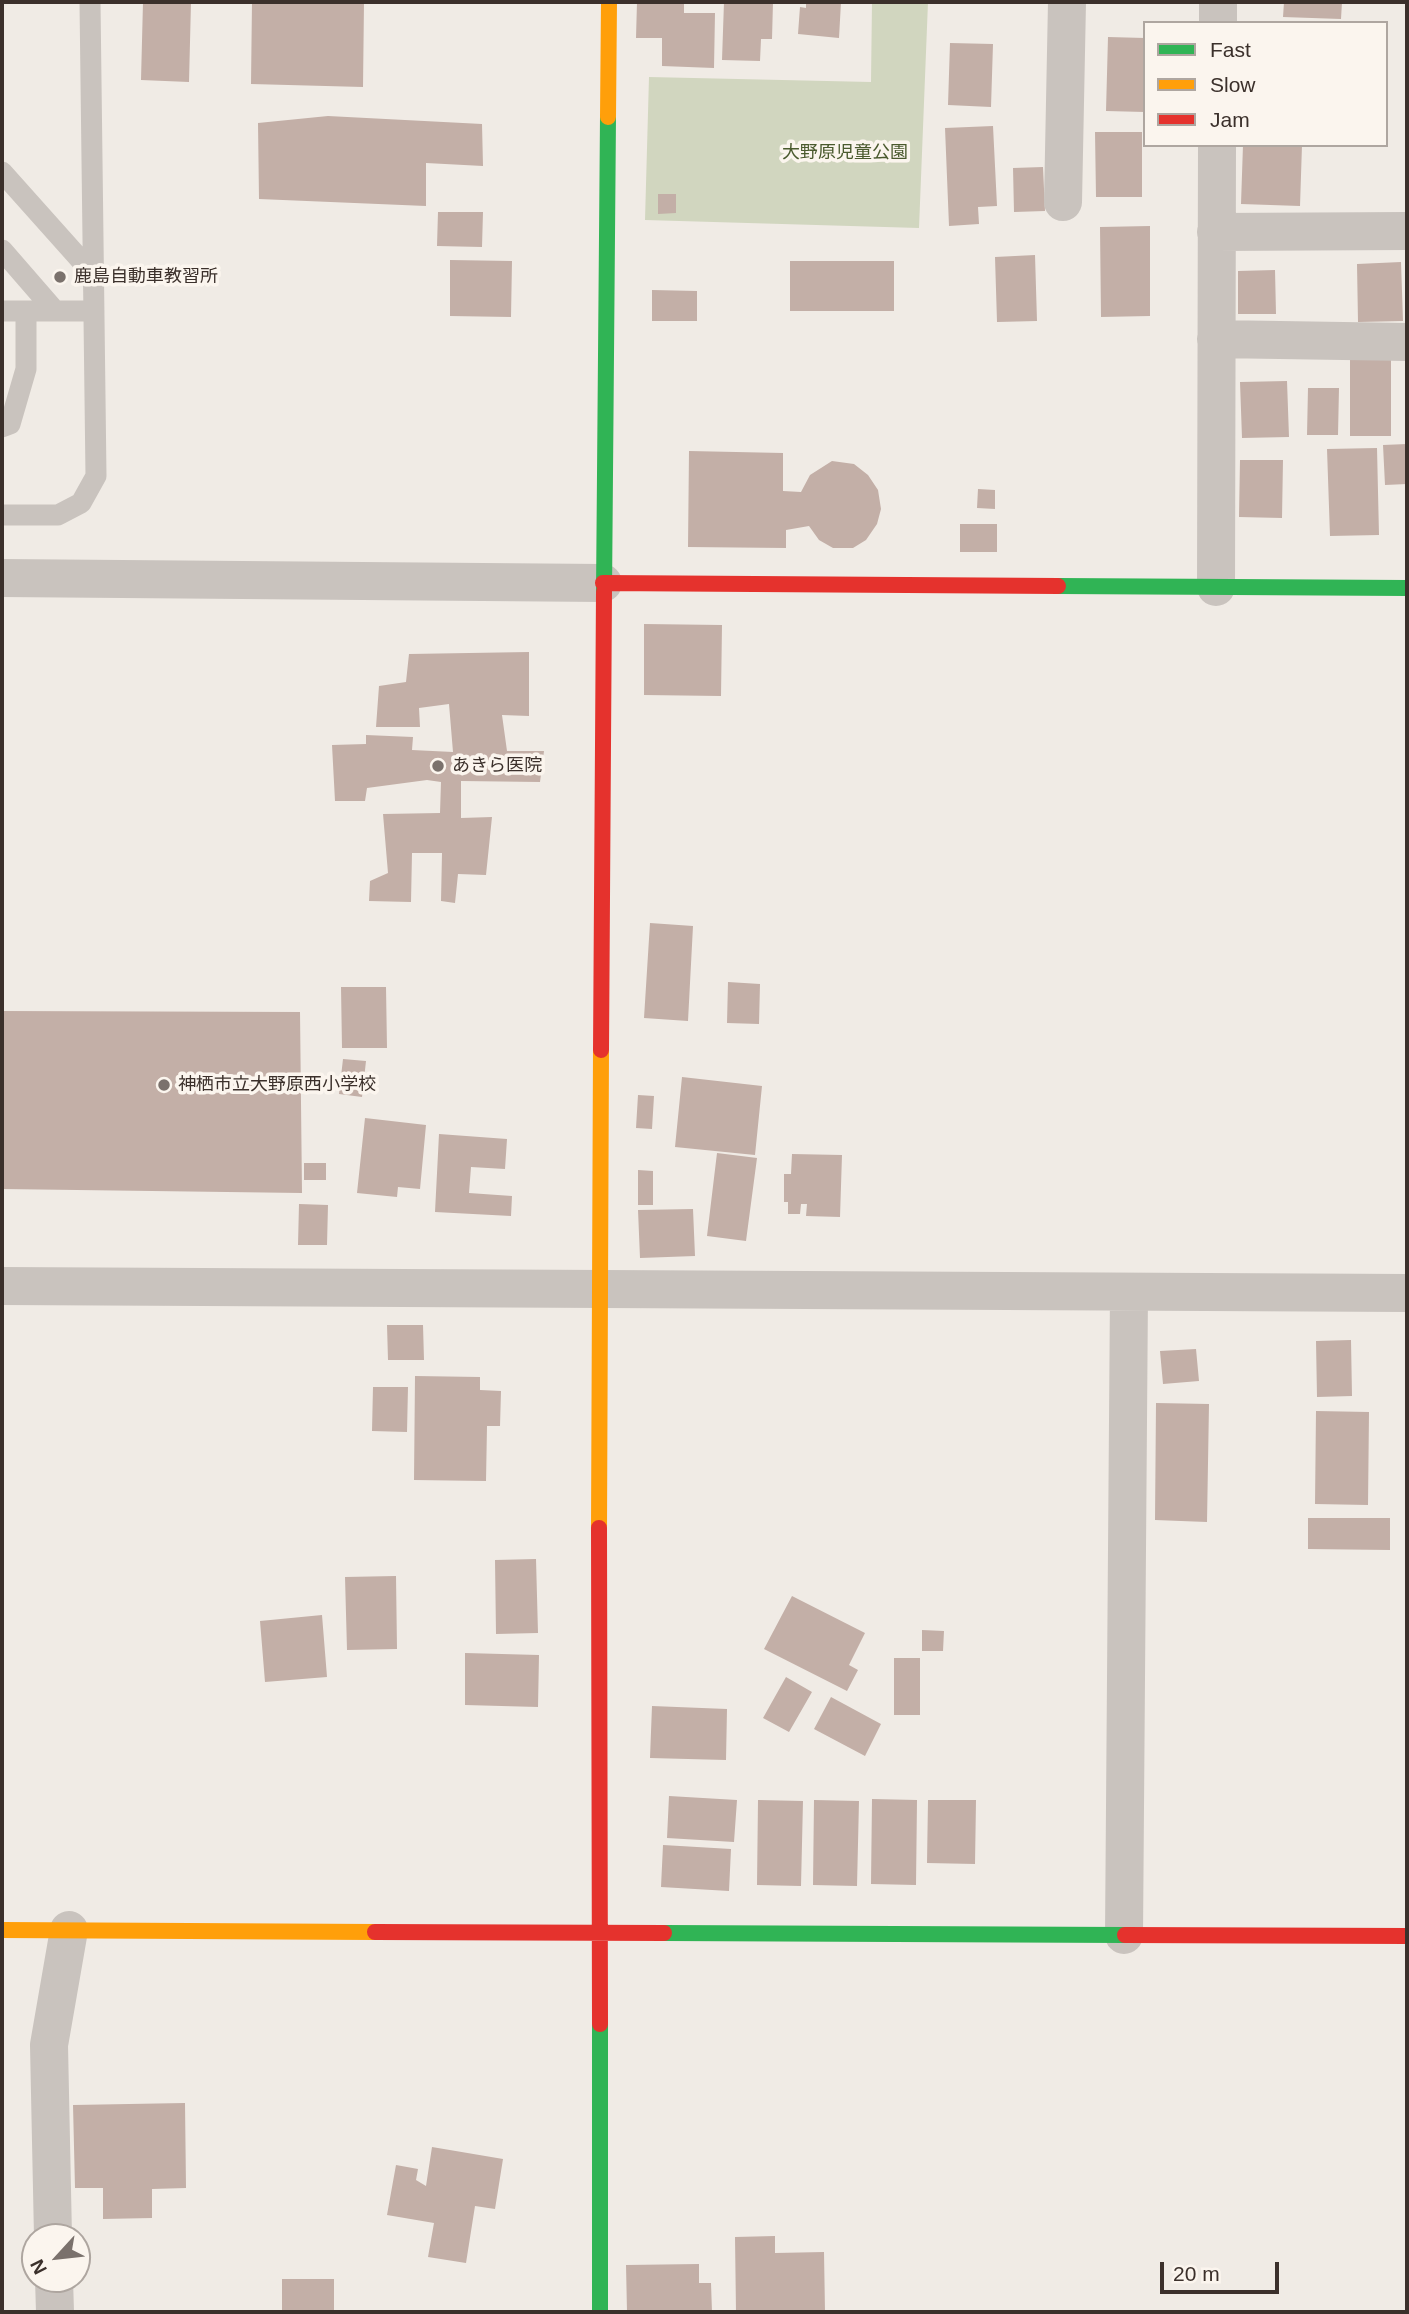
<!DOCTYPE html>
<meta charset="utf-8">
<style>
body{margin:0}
#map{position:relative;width:1409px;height:2314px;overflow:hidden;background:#f0ebe5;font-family:Arial,sans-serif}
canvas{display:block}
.frame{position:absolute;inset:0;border:4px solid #3b302b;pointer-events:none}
.legend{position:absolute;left:1143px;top:21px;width:245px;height:126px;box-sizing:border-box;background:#fbf5ee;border:2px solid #aea6a0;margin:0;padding:9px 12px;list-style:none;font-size:21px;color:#3b302b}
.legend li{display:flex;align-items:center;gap:14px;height:35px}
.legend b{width:35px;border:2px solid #aea6a0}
.north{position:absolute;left:21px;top:2223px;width:70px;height:70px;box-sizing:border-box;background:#fbf5ee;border:2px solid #aea6a0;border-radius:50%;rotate:243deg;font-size:19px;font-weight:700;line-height:28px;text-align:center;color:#3b302b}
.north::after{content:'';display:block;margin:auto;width:24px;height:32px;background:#7a716c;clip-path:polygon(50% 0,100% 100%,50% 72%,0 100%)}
.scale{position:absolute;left:1160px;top:2262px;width:119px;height:32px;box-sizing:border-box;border:4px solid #3b302b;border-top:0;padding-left:9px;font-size:21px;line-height:24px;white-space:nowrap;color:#3b302b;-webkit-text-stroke:5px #fbf5ee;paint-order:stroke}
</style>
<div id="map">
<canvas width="1409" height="2314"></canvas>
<div class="frame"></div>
<ul class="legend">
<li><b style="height:9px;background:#30b455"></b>Fast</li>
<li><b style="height:9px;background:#ff9f0a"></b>Slow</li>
<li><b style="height:9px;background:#e5322d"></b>Jam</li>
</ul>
<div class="north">N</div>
<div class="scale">20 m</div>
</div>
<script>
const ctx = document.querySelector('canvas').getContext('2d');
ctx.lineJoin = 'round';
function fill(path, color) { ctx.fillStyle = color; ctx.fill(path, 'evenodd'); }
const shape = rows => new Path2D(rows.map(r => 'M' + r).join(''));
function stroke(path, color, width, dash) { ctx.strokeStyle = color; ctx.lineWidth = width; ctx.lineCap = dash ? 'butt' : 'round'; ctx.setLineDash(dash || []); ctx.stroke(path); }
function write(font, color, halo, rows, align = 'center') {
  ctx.font = font + ' Arial,"Noto Sans JP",sans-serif'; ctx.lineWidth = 7; ctx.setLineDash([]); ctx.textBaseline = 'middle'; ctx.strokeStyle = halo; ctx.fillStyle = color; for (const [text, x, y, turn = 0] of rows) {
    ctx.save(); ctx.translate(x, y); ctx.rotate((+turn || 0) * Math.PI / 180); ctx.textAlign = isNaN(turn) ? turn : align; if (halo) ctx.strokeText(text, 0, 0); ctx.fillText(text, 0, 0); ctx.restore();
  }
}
const green = shape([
 [872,2,928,2,919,228,645,220,649,77,871,82]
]);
const building = shape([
 [143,2,191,2,189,82,141,80],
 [252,2,364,2,363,87,251,84],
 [637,2,684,2,684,13,715,13,714,68,662,66,662,38,636,38],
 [724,2,773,2,772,39,761,39,760,61,722,60],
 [806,2,841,2,839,38,798,34,800,7,806,8],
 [1284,2,1342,2,1341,19,1283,17],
 [1108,37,1145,38,1145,112,1106,111],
 [950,43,993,44,991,107,948,105],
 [328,116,482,124,483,166,426,163,426,206,259,199,258,123],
 [993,126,997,206,978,207,979,224,949,226,945,128],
 [1095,132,1142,132,1142,197,1096,197],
 [1243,145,1302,145,1300,206,1241,204],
 [1043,167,1045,211,1014,212,1013,168],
 [658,194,676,194,676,213,658,214],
 [438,212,483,212,482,247,437,246],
 [1150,226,1150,316,1101,317,1100,227],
 [1035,255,1037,321,997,322,995,257],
 [450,260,512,261,511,317,450,316],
 [790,261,894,261,894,311,790,311],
 [1401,262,1403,321,1358,322,1357,264],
 [1275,270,1276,314,1238,314,1238,271],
 [652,290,697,291,697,321,652,321],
 [1350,357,1391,358,1391,436,1350,436],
 [1287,381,1289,437,1242,438,1240,382],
 [1308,388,1339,388,1338,435,1307,435],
 [1407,444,1407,484,1385,485,1383,445],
 [1377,448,1379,535,1330,536,1327,449],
 [689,451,783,453,783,491,801,492,810,475,832,461,854,464,868,475,878,490,881,509,877,524,866,540,853,548,833,548,819,540,809,526,786,530,786,548,688,547],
 [1240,460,1283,460,1282,518,1239,517],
 [978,489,995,490,995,509,977,508],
 [960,524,997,524,997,552,960,552],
 [644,624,722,625,721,696,644,695],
 [529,652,529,716,502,715,507,751,544,751,540,782,461,781,461,818,492,817,486,875,458,874,455,903,441,901,442,853,412,853,411,902,369,901,370,881,388,873,383,814,440,813,441,782,427,780,367,788,365,801,335,801,332,745,366,744,366,735,413,737,412,750,453,752,449,704,419,708,420,727,376,727,379,686,406,682,409,654],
 [650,923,693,926,688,1021,644,1018],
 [728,982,760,984,759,1024,727,1023],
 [341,987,386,987,387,1048,342,1048],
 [2,1011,300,1012,302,1193,2,1189],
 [343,1059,366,1061,362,1097,339,1094],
 [682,1077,762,1086,755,1155,675,1147],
 [638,1095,654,1096,652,1129,636,1128],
 [365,1118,426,1125,420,1189,398,1187,397,1197,357,1193],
 [439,1134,507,1139,505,1169,471,1167,469,1193,512,1196,511,1216,435,1212],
 [717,1153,757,1158,746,1241,707,1236],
 [792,1154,842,1155,840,1217,806,1216,807,1204,801,1204,800,1214,788,1214,788,1202,784,1202,784,1174,791,1174],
 [304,1163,326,1163,326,1180,304,1180],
 [638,1170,653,1171,653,1205,638,1205],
 [299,1204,328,1205,327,1245,298,1245],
 [693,1209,695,1256,640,1258,638,1210],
 [387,1325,423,1325,424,1360,388,1360],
 [1351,1340,1352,1396,1317,1397,1316,1341],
 [1196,1349,1199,1381,1163,1384,1160,1351],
 [415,1376,480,1377,480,1390,501,1391,500,1426,487,1426,486,1481,414,1480],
 [373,1387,408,1387,407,1432,372,1431],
 [1156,1403,1209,1404,1207,1522,1155,1520],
 [1316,1411,1369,1412,1368,1505,1315,1504],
 [1308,1518,1390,1518,1390,1550,1308,1549],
 [536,1559,538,1633,496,1634,495,1560],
 [396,1576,397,1649,347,1650,345,1577],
 [792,1596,865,1633,849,1665,858,1670,847,1691,764,1649],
 [322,1615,327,1677,265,1682,260,1621],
 [922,1630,944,1631,943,1651,922,1651],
 [465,1653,539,1655,538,1707,465,1705],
 [894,1658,920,1658,920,1715,894,1715],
 [786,1677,812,1692,789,1732,763,1718],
 [831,1697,881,1724,865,1756,814,1729],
 [652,1706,727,1709,726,1760,650,1758],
 [669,1796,737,1800,734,1842,667,1838],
 [872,1799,917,1800,916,1885,871,1884],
 [758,1800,803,1801,801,1886,757,1885],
 [814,1800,859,1801,857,1886,813,1885],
 [928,1800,976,1800,975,1864,927,1863],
 [663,1845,731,1849,729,1891,661,1887],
 [185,2103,186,2188,152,2189,152,2218,103,2219,103,2188,75,2188,73,2105],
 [432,2147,503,2159,495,2209,475,2206,466,2263,428,2257,434,2223,387,2215,396,2165,418,2169,416,2180,426,2186],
 [775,2236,775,2253,824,2252,825,2312,736,2312,735,2237],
 [699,2264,699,2283,711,2283,712,2312,627,2312,626,2265],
 [282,2279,334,2279,334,2312,282,2312]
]);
const lane = shape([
 [2,172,94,275],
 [2,250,55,311],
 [2,311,94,311],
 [2,427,10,424,26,369,26,311],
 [2,515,58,515,81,503,96,476,90,2]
]);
const street = shape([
 [1218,23,1218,2],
 [1063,202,1067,2],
 [1216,232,1407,231],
 [1216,339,1407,342],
 [2,578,603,583],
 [1216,587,1217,145],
 [2,1286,1407,1293],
 [1124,1935,1129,1292],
 [53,2237,49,2045,69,1930],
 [54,2279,55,2312]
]);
const fast = shape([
 [1058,586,1407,588],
 [604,592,608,117],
 [664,1933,1125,1935],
 [600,2024,600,2312]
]);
const slow = shape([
 [608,117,609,2],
 [599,1528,601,1050],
 [2,1930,375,1932]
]);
const jam = shape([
 [603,583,1058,586],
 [601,1050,604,592],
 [599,1528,600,2024],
 [375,1932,664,1933],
 [1125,1935,1407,1936]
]);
const markers = [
 [60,277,7,"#7a716c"],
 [438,766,7,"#7a716c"],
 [164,1085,7,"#7a716c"]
];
const parkNames = [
 ["大野原児童公園",845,153]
];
const poiNames = [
 ["鹿島自動車教習所",74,277],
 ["あきら医院",452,766],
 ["神栖市立大野原西小学校",178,1085]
];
fill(green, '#d1d6bf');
fill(building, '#c3afa7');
stroke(lane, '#c9c3be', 21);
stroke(street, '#c9c3be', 38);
stroke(fast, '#30b455', 16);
stroke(slow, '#ff9f0a', 16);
stroke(jam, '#e5322d', 16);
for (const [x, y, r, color] of markers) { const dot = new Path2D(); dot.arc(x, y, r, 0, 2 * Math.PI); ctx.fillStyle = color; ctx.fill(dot); stroke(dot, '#fbf5ee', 2.5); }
write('18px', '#4a5a2e', '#fbf5ee', parkNames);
write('18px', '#3b302b', '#fbf5ee', poiNames, 'left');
</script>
